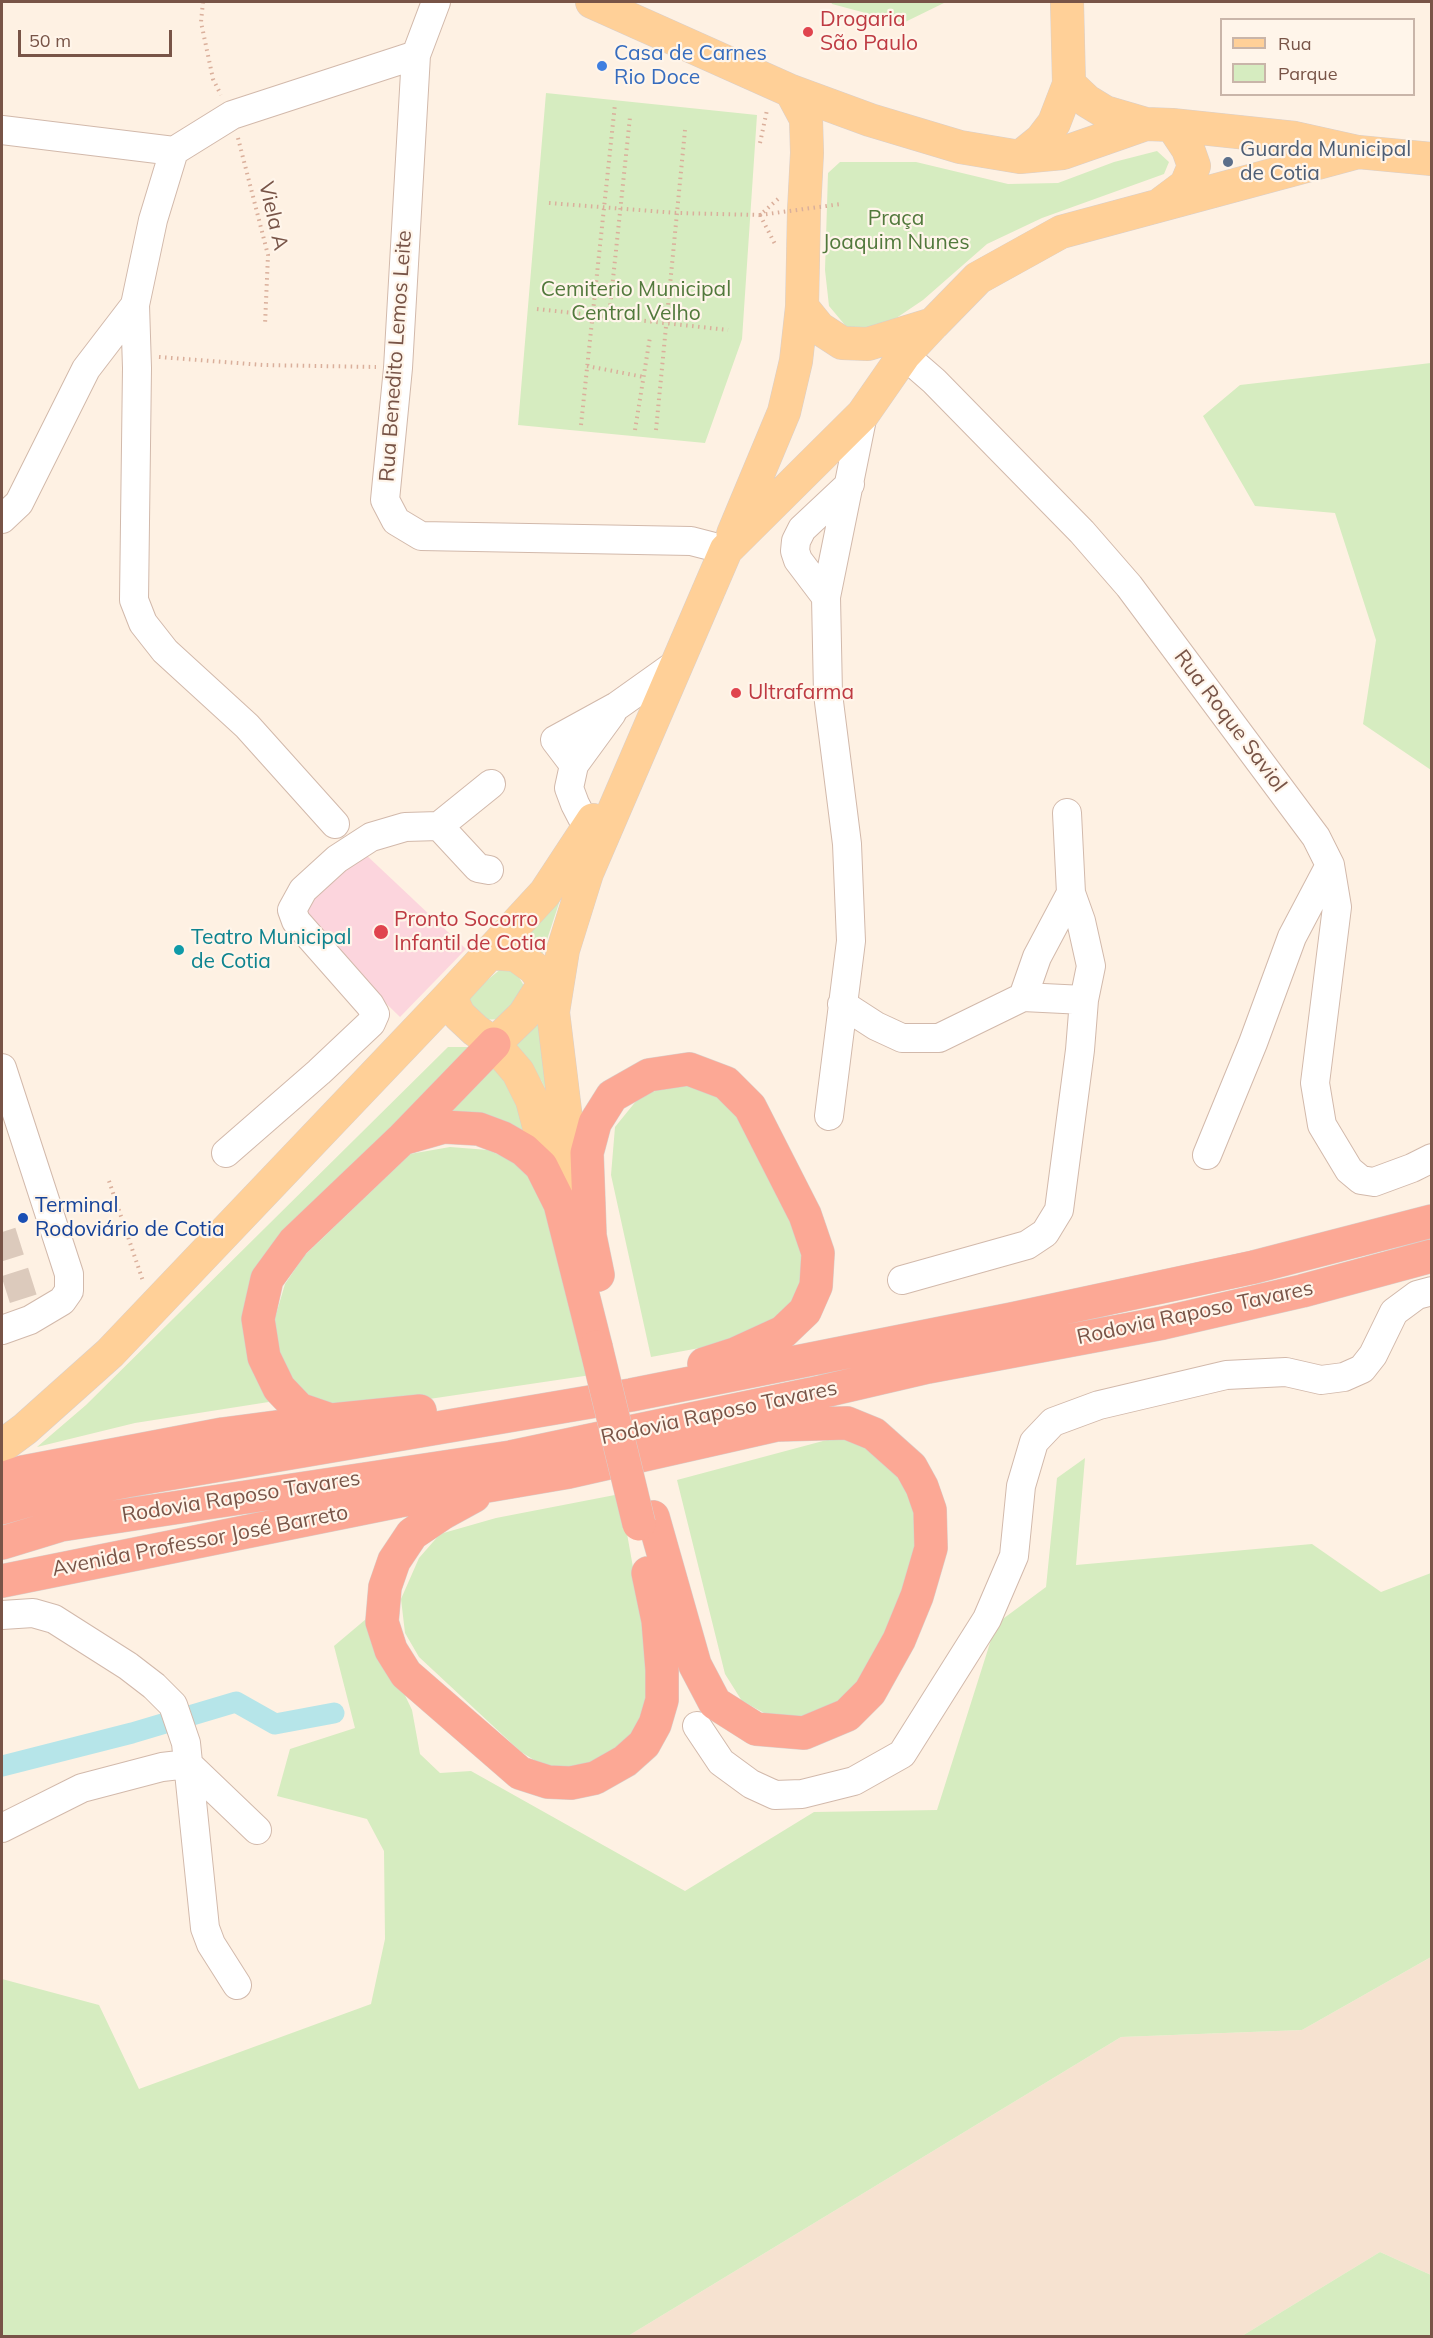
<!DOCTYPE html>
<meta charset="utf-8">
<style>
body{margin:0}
#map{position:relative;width:1433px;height:2338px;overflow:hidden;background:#fef1e3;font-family:Mulish,sans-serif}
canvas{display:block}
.frame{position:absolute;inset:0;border:3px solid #785447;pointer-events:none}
.legend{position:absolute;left:1220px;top:18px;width:195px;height:78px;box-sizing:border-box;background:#fff5ea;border:2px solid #c9b5a9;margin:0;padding:8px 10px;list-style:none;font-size:18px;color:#785447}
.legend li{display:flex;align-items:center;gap:12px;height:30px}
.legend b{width:30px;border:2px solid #c9b5a9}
.scale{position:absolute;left:18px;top:30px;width:154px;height:27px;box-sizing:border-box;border:3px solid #785447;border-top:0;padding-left:8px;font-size:18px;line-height:21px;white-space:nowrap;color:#785447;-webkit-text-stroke:4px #fff5ea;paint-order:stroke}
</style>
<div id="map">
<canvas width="1433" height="2338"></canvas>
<div class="frame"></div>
<ul class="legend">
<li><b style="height:8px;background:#ffd098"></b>Rua</li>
<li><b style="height:16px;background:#d6ecc0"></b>Parque</li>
</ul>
<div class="scale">50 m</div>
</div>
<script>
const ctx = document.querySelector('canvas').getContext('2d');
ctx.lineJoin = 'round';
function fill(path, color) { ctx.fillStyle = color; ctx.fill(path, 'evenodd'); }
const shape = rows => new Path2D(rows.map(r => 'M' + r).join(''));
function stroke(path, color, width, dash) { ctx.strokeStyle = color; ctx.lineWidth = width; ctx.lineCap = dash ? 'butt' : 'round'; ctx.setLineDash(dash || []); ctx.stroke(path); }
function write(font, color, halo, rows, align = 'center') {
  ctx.font = font + ' Mulish,sans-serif'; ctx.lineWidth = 4.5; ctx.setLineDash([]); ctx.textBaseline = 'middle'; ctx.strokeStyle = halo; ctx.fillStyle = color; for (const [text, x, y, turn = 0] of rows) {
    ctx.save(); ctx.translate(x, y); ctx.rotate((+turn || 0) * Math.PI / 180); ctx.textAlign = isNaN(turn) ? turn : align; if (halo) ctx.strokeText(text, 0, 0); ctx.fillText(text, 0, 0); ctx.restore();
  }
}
const residential = shape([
 [1431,1957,1431,2275,1380,2252,1242,2336,628,2336,1121,2037,1302,2030]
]);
const medical = shape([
 [363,852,466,949,400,1017,296,916]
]);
const green = shape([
 [831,2,946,2,903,23,832,4],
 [546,93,757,115,742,339,705,443,518,425],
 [1157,151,1169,162,1164,174,1042,218,987,244,923,300,877,331,850,331,829,306,825,270,828,173,840,162,916,162,1008,184,1058,183,1114,162],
 [1431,363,1432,363,1431,770,1363,724,1376,640,1335,513,1255,506,1203,416,1240,385],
 [562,894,539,964,521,941],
 [502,968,515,970,524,986,502,1019,480,1020,463,1000],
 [545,1014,557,1114,541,1080,510,1049],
 [448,1047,475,1047,271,1249,275,1401,135,1423,37,1447,86,1405],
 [492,1061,507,1070,542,1160,432,1121],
 [673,1086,697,1086,721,1097,744,1117,809,1252,795,1306,765,1327,721,1344,651,1357,611,1175,615,1127,641,1095],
 [450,1147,488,1150,525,1166,537,1179,591,1375,328,1414,300,1395,283,1365,272,1328,285,1284,304,1256,410,1154],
 [838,1437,877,1450,918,1498,924,1537,870,1675,846,1704,814,1719,766,1714,742,1701,725,1674,677,1480],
 [1085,1458,1076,1565,1312,1544,1381,1592,1431,1573,1431,1957,1302,2030,1121,2037,628,2336,2,2336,2,1979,99,2005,139,2089,371,2004,385,1939,384,1851,367,1819,277,1796,290,1749,355,1728,334,1646,372,1614,389,1662,412,1710,420,1754,440,1773,471,1771,685,1891,814,1812,937,1810,996,1624,1046,1587,1057,1478],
 [620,1494,657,1703,605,1767,554,1772,521,1752,419,1657,405,1633,401,1599,419,1558,440,1534,496,1518],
 [1380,2252,1431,2275,1431,2336,1242,2336]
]);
const canal = shape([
 [2,1766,132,1733,236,1702,275,1724,334,1713]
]);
const minorTunnel = shape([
 [2,1232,30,1320]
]);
const path = shape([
 [203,2,201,22,213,79,221,95],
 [238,138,268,255,265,325],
 [760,143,767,110],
 [549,203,677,213,760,215,778,199],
 [760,215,776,246],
 [537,309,728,330],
 [609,317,630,117],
 [159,357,263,365,376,367],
 [587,366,644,377],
 [581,425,615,104],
 [635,430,650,337],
 [656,430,685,130],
 [109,1181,143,1281]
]);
const minor = shape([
 [436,2,416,55,398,368,385,500,396,521,421,536,691,541,726,550],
 [2,130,174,151],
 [135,305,137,368,134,600,143,623,165,651,247,726,335,824],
 [904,355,934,381,1082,532,1129,586,1316,837,1330,865,1337,907,1315,1083,1322,1125,1349,1170,1361,1180,1374,1182,1412,1168,1432,1158],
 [2,519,19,503,86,369,135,305,153,220,174,151,232,115,416,55],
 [826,597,798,560,795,551,796,541,802,529,850,484],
 [574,765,555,740,617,706,676,664],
 [588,829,575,804,569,788,574,765,612,713],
 [489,870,478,868,439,826,491,784],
 [1023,997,1037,957,1071,893],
 [842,1004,876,1026,902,1038,939,1038,1023,997,1084,1000,1091,966,1081,921,1071,893,1067,813],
 [2,1068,69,1274,69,1291,62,1301,30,1320,2,1330],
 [829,1116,851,941,847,844,828,694,826,597,863,414],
 [226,1153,319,1072,371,1023,375,1014,370,1005,296,921,292,910,303,890,337,859,371,837,405,827,439,826],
 [1207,1155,1253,1043,1292,937,1330,865],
 [902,1280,1027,1245,1045,1233,1059,1210,1080,1050,1084,1000],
 [2,1615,33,1613,54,1619,128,1666,154,1686,173,1705,186,1743,205,1928,211,1944,237,1985],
 [697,1726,721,1762,751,1784,775,1795,802,1794,854,1781,902,1754,987,1619,1014,1556,1021,1486,1034,1442,1053,1422,1099,1405,1226,1375,1286,1372,1321,1380,1344,1377,1362,1369,1373,1355,1394,1312,1417,1295,1432,1291],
 [2,1828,82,1788,162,1767,188,1764,257,1830]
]);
const major = shape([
 [592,2,791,91,870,120,960,147,1020,157,1063,153,1146,124,1172,125,1295,138,1358,152,1432,159],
 [1069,84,1087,101,1105,112,1146,124],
 [1020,157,1041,140,1054,123,1069,84,1067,2],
 [1162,203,1186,185,1194,166,1188,149,1172,125],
 [802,307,819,328,842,343,868,344,933,324],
 [733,534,784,412,796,361,802,307,804,210,807,153,806,119,791,91],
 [491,953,516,955,534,968,546,984,553,1012,566,1119,581,1190],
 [450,996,459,1015,475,1030,494,1044,518,1072,532,1100,556,1191],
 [553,1012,563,950,587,873,726,550,863,414,904,355,933,324,978,278,1061,232,1358,152],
 [494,1044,524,1015,552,971],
 [2,1446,25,1429,110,1353,450,996,545,893,593,820]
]);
const highway = shape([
 [403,1138,494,1044],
 [598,1275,590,1236,587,1153,595,1123,612,1096,649,1075,689,1069,726,1083,750,1107,805,1215,818,1253,816,1286,805,1311,783,1332,735,1354,704,1364],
 [420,1411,331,1420,299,1409,279,1388,264,1357,258,1319,267,1279,294,1242,402,1139,444,1127,479,1129,503,1138,524,1150,541,1166,560,1204,596,1347],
 [2,1479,23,1472,223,1434,329,1420],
 [474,1496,443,1513,412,1534,394,1561,385,1587,382,1622,391,1650,406,1674,520,1773,548,1782,571,1783,595,1778,625,1761,644,1744,655,1724,662,1700,662,1670,658,1621,648,1573],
 [2,1508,30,1500,126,1481,631,1395,1012,1319,1254,1267,1432,1221],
 [653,1517,695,1665,715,1703,756,1729,804,1733,847,1715,870,1692,899,1640,917,1596,931,1548,930,1510,922,1487,911,1467,874,1434,847,1423,776,1425],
 [2,1543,61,1525,511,1457,601,1438,812,1394,928,1367,1163,1323,1302,1291,1432,1256],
 [2,1581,399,1501,569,1472,799,1420]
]);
const pathBridge = shape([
 [760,215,841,204]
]);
const highwayBridge = shape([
 [596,1347,639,1524]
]);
const markers = [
 [808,32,6,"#e0444e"],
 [602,66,6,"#3f7fe0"],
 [1228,162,6,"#5c6f8a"],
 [736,693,6,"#e0444e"],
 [381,932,8,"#e0444e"],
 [179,950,6,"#0f9aa8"],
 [23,1218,6,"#1a4fb4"]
];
const healthNames = [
 ["Drogaria",820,20],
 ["São Paulo",820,44],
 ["Ultrafarma",748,693],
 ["Pronto Socorro",394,920],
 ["Infantil de Cotia",394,944]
];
const shopNames = [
 ["Casa de Carnes",614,54],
 ["Rio Doce",614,78]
];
const serviceNames = [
 ["Guarda Municipal",1240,150],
 ["de Cotia",1240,174]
];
const streetNames = [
 ["Viela A",273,216,77],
 ["Rua Benedito Lemos Leite",396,356,-86],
 ["Rua Roque Saviol",1230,721,53],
 ["Rodovia Raposo Tavares",1195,1313,-12],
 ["Rodovia Raposo Tavares",719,1413,-12],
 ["Rodovia Raposo Tavares",241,1497,-9],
 ["Avenida Professor José Barreto",200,1541,-11]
];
const parkNames = [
 ["Praça",896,219],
 ["Joaquim Nunes",896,243],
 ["Cemiterio Municipal",636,290],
 ["Central Velho",636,314]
];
const cultureNames = [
 ["Teatro Municipal",191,938],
 ["de Cotia",191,962]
];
const transitNames = [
 ["Terminal",35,1206],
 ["Rodoviário de Cotia",35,1230]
];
fill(residential, '#f6e2d0');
fill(medical, '#fcd5dd');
fill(green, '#d6ecc0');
stroke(canal, '#b6e5e9', 21);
stroke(minorTunnel, '#dccabc', 28, [28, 14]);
stroke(minor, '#d2b9ab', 30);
stroke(major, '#d9cfcb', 34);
stroke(highway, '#d9cfcb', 34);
stroke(path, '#daaf9b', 4, [1.5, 4.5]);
stroke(minor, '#fff', 28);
stroke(major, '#ffd098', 33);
stroke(highway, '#fca895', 33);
stroke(highwayBridge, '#d9cfcb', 34, []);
stroke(pathBridge, '#daaf9b', 4, [1.5, 4.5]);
stroke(highwayBridge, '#fca895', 33);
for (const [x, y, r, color] of markers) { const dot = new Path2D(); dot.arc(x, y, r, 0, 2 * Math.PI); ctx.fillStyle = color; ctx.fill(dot); stroke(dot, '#fff5ea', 2); }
write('21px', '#be3a42', '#fff5ea', healthNames, 'left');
write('21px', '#366cbe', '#fff5ea', shopNames, 'left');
write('21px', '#4e5e75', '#fff5ea', serviceNames, 'left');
write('21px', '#785447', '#fff5ea', streetNames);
write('21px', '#52793c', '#fff5ea', parkNames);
write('21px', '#0d838f', '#fff5ea', cultureNames, 'left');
write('21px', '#164399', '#fff5ea', transitNames, 'left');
</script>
